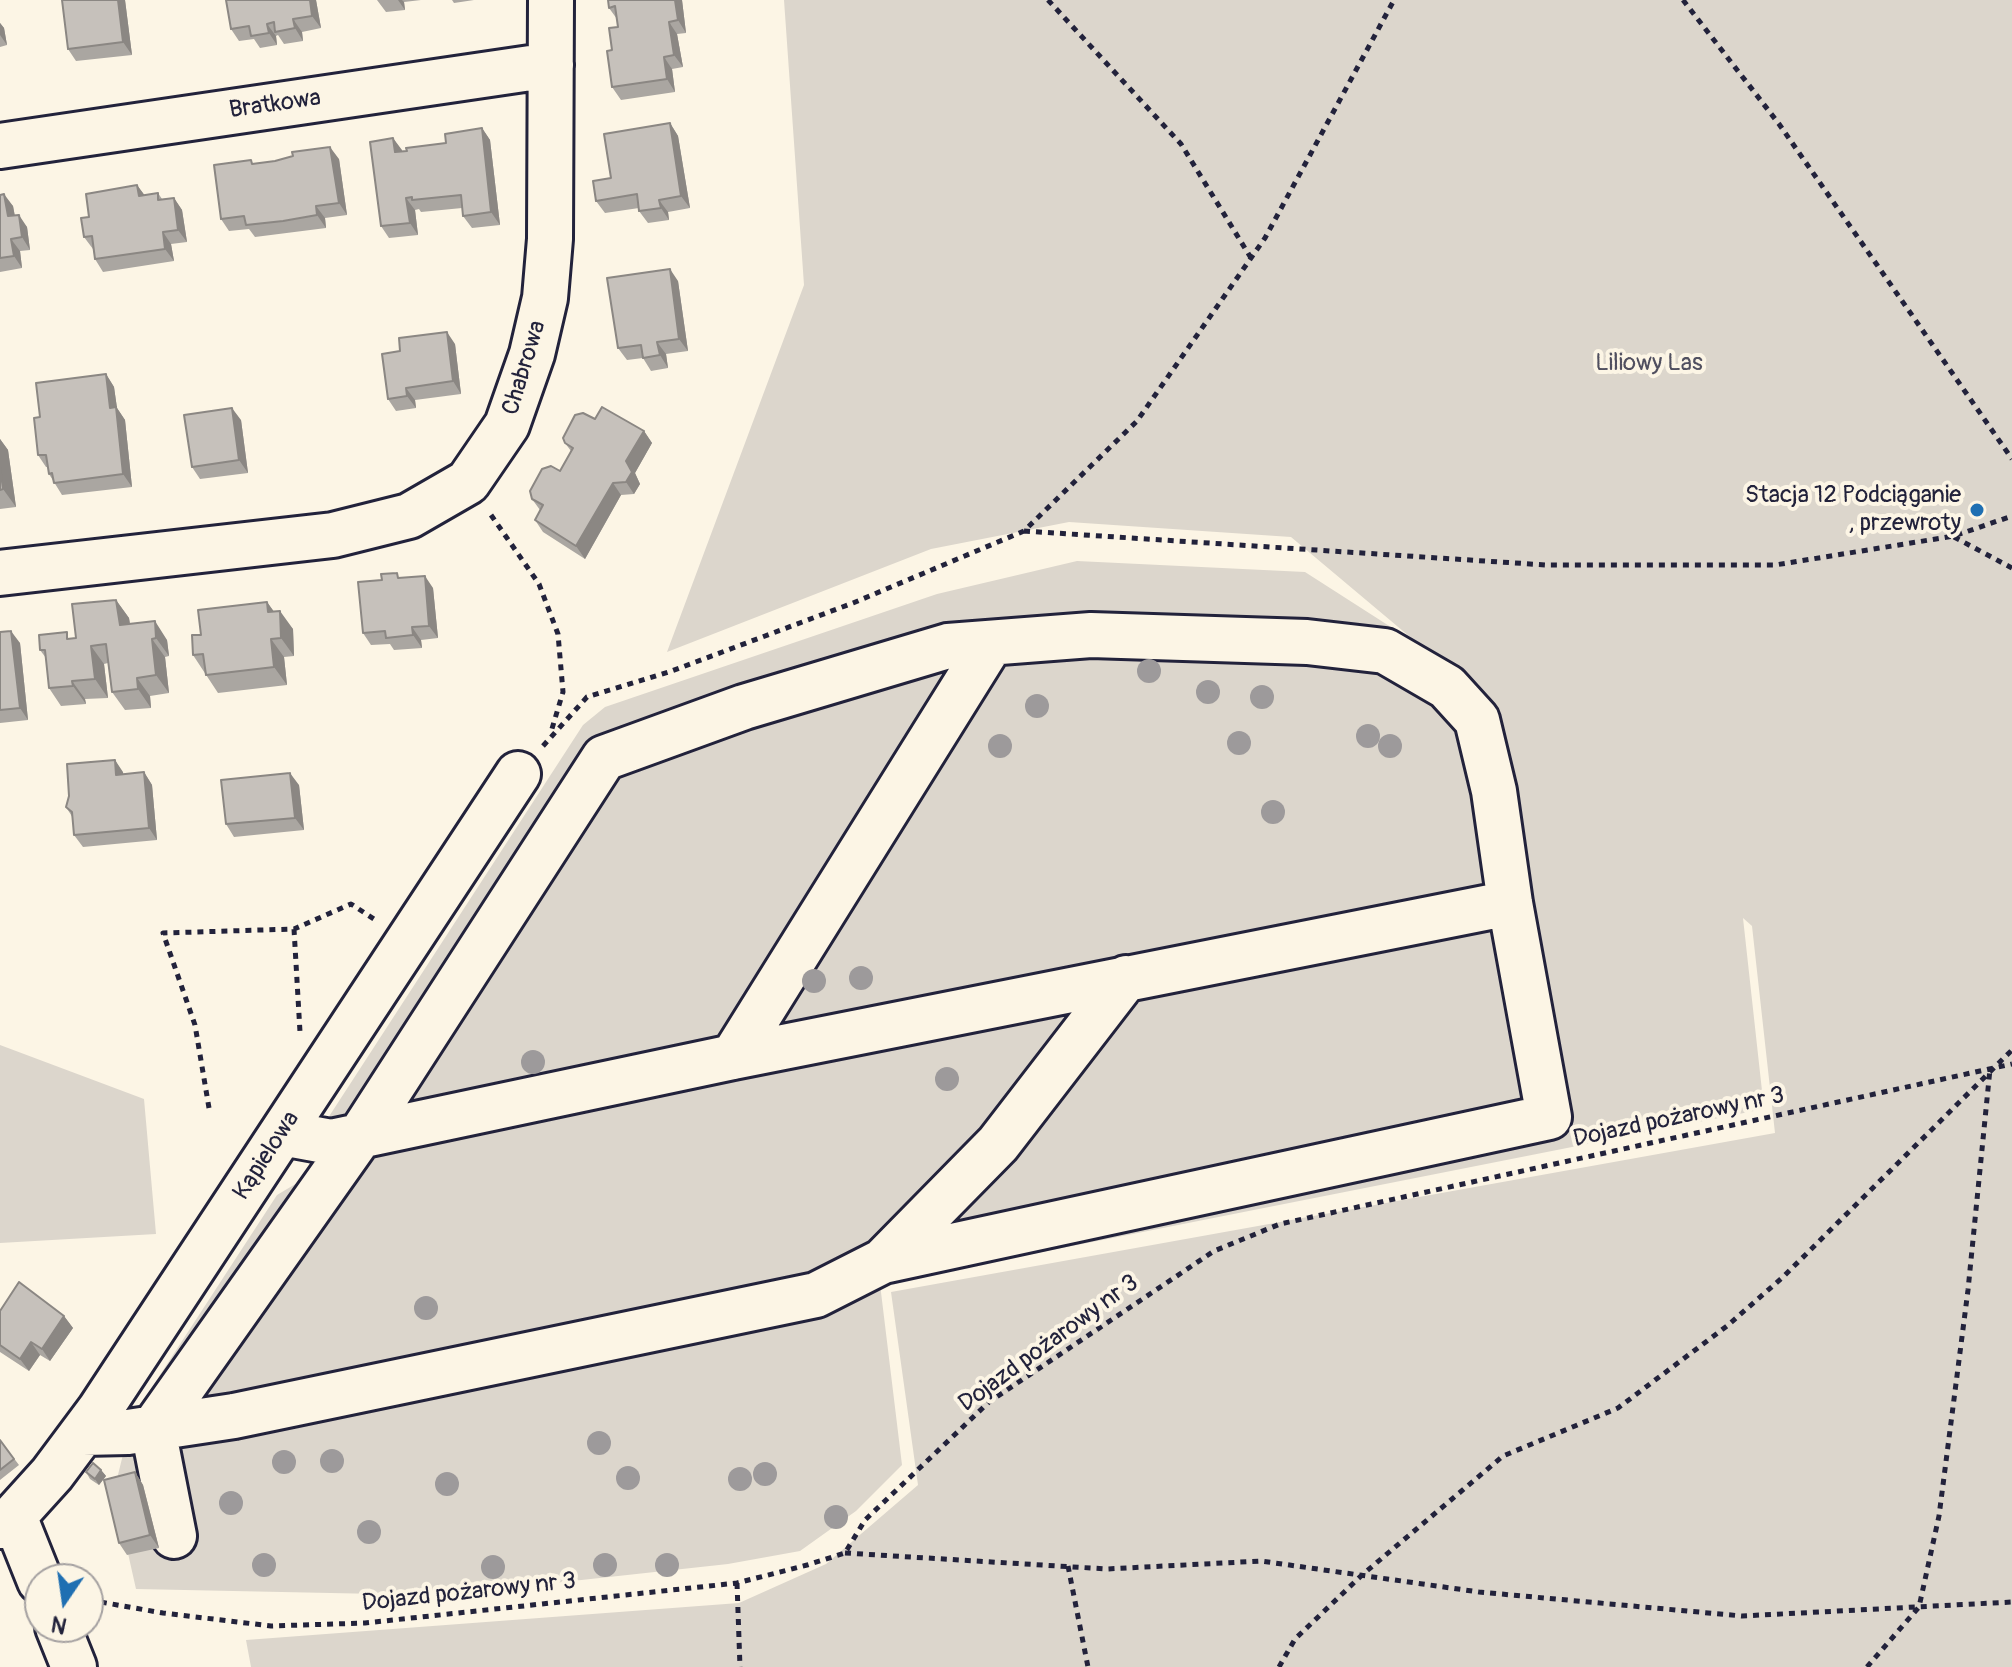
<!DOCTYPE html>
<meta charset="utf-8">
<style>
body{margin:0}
#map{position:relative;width:2012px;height:1667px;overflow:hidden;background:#fcf5e5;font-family:Pangolin,sans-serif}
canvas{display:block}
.north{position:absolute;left:24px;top:1563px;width:80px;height:80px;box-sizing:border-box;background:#fcf5e5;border:2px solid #a5a1a1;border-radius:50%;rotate:193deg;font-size:22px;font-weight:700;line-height:32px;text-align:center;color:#22223b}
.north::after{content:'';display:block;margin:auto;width:28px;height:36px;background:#1f6fb2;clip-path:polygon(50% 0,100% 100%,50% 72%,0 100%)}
</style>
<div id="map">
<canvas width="2012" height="1667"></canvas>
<div class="north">N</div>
</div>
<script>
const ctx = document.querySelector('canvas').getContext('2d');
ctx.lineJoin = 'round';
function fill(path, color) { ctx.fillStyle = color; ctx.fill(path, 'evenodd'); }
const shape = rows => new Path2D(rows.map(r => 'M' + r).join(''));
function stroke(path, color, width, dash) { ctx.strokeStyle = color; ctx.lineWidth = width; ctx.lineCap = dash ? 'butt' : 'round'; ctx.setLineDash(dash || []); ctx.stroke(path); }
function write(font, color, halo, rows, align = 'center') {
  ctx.font = font + ' Pangolin,sans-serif'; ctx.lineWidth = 8; ctx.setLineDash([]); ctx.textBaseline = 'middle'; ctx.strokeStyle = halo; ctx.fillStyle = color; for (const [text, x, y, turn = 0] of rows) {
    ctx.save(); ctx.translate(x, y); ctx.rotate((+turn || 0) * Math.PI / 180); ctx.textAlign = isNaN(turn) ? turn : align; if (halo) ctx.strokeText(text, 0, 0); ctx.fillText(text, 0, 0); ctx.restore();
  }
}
const green = shape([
 [784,0,2012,0,2012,1667,251,1667,246,1640,739,1603,826,1564,918,1485,891,1292,1775,1133,1752,926,1743,918,1764,1109,880,1284,902,1465,856,1511,800,1551,728,1564,554,1583,379,1594,136,1589,114,1491,132,1418,277,1195,334,1161,328,1118,583,725,605,707,937,594,1077,561,1305,572,1422,647,1291,537,1069,522,931,549,667,652,804,285],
 [0,1045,144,1099,156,1234,0,1243]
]);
const path = shape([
 [1048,0,1181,144,1251,258],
 [1683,0,1779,124,2012,459],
 [491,515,539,584,558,634,563,692,551,732],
 [1024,531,1546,565,1775,565,1954,536,2012,516],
 [1954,537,2012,568],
 [543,746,587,697,669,672,853,603,1024,531,1137,421,1265,238,1394,0],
 [294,929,300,1032],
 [209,1108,195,1025,163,933,294,929,351,904,374,919],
 [845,1553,1107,1569,1261,1561,1479,1592,1742,1616,2012,1602],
 [1068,1566,1088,1667],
 [737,1583,740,1667],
 [89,1600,163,1613,271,1626,365,1623,737,1583,807,1565,845,1553,865,1520,989,1402,1214,1251,1280,1224,2012,1064],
 [1279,1667,1295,1639,1362,1575,1503,1456,1618,1408,1727,1326,1783,1277,2012,1050],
 [1867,1667,1919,1607,1939,1516,1968,1290,1990,1069]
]);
const minor = shape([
 [0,146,551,65],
 [0,573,333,535,409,516,468,482,507,425,532,354,545,298,550,239,551,0],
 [733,1057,991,643],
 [282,1133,331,1142,733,1057,1510,903],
 [83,1433,128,1432,234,1416,816,1295,883,1261,998,1144,1126,978],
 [14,1516,40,1581],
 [0,1526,14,1516,52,1474,99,1411,518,774],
 [174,1536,153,1429,360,1136,604,758,744,707,948,646,1091,635,1307,642,1385,651,1447,687,1477,720,1494,791,1510,903,1549,1117,883,1261],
 [58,1627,74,1667]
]);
const trees = [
 [1149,671],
 [1208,692],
 [1262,697],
 [1037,706],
 [1368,736],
 [1239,743],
 [1000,746],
 [1390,746],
 [1273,812],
 [861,978],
 [814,981],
 [533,1062],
 [947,1079],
 [426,1308],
 [599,1443],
 [332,1461],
 [284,1462],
 [765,1474],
 [628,1478],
 [740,1479],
 [447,1484],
 [231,1503],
 [836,1517],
 [369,1532],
 [264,1565],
 [605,1565],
 [667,1565],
 [493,1567]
];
const wall = shape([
 [62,0,125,0,132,55,76,61,68,49],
 [316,0,321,28,302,32,303,41,284,44,278,35,276,36,277,45,260,48,254,39,239,41,231,29],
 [377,0,421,0,404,2,405,10,386,12],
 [452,0,474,0,454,3],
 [608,0,682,0,686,33,677,34,683,67,672,69,675,92,621,100,612,87,612,50,618,27,617,19,609,8],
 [0,23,4,28,7,45,0,47],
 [670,123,678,136,690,208,668,212,669,220,648,223,639,211,639,208,605,213,596,201,611,178],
 [482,128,490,140,500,225,472,228,463,216,462,208,421,212,419,209,415,210,418,235,389,238,381,226,393,138,402,152,446,143],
 [339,159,347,215,325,218,326,228,255,237,249,229,229,231,221,219,254,164],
 [137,185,144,195,158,193,162,199,174,198,182,210,187,242,171,244,174,261,103,272,95,259,93,249,84,237,89,217],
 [0,195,13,206,15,216,27,227,30,250,20,251,22,268,0,272],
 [678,281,688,351,666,354,668,368,651,371,643,358,627,360,618,348],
 [455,344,461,394,415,400,416,408,396,411,388,399],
 [106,374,114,387,117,408,125,420,132,487,62,495,49,474,48,467,46,467,38,455,40,417],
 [595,419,644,431,652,443,635,473,640,484,634,494,621,495,585,559,543,532,535,520,540,510,532,499,560,471,571,451,565,443],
 [241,420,248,473,200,479,192,467],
 [0,439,8,450,16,507,0,509],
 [401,578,433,588,438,638,421,640,422,648,394,650,390,644,371,645,363,633],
 [116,600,129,618,130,624,167,640,169,656,165,657,169,693,150,696,151,708,125,710,112,692,108,663,104,664,108,698,85,699,86,704,61,706,49,688,46,658,40,650,76,638],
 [267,602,274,612,293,629,294,656,284,657,287,685,218,693,193,655,201,635],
 [0,632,20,643,28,720,0,723],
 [115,760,123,774,144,772,152,785,157,840,83,847,74,835,73,818,66,807],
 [299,785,304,830,234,837,226,824],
 [0,1311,64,1316,73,1328,50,1361,40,1355,29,1371,0,1352],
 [0,1440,19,1465,0,1480],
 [101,1470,106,1476,99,1485,90,1479,86,1472],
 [135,1472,143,1485,159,1548,127,1555,119,1543]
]);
const shadedWall = shape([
 [118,0,125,0,132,55,123,42],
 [310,0,316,0,321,28,312,16],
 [398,0,402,0,404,2,405,10],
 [675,0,682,0,686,33,678,20],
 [293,19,302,32,303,41,295,28],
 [669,22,677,34,683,67,674,55],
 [0,23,4,28,7,45,0,35],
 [267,24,276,36,277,45,269,33],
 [664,57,672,69,675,92,667,79],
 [670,123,678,136,690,208,681,196],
 [482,128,490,140,500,225,491,212],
 [393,138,402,150,404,164,395,152],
 [330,147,339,159,347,215,339,203],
 [137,185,146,197,139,196],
 [4,194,13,206,17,229,8,216],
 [174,198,182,210,187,242,178,230],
 [406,198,415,210,418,235,410,223],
 [659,200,668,212,669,220,661,208],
 [316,206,325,218,326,228,317,215],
 [19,215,27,227,30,250,22,237],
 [163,232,171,244,174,261,165,249],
 [11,239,20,251,22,268,14,256],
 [670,269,678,281,688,351,679,339],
 [447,332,455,344,461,394,453,381],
 [657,342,666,354,668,368,660,355],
 [106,374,114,387,117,408,125,420,132,487,123,474,110,408],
 [406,388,415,400,416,408,407,396],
 [232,408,241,420,248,473,239,460],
 [644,431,652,443,635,473,640,484,634,494,626,482,626,461],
 [0,439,8,450,16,507,3,489,0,467],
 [613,483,621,495,585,559,576,546],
 [425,576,433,588,438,638,429,626],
 [116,600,129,618,133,644,120,625],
 [267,602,280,620,280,611,293,629,294,656,281,638,268,612],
 [155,621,167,640,169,656,156,638],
 [412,627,421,640,422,648,413,635],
 [11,631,20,643,28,720,20,708],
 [152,639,165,657,169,693,156,675],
 [271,639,284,657,287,685,274,667],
 [91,646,104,664,108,698,95,679],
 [137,678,150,696,151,708,138,689],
 [72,681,85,699,86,704,73,686],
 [115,760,123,772,125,787,116,775],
 [144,772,152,785,157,840,149,828],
 [290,773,299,785,304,830,295,818],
 [64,1316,73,1328,50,1361,42,1349],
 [31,1342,40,1355,29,1371,20,1359],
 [101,1470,106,1476,99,1485,95,1479],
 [135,1472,143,1485,159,1548,150,1535]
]);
const building = shape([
 [62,0,118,0,123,42,68,49,62,0],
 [226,0,310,0,312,16,293,19,295,28,275,32,274,22,267,24,269,33,251,36,249,26,231,29,226,0],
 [608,0,675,0,678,20,669,22,674,55,664,57,667,79,612,87,607,51,612,50,609,28,618,27,615,6,609,8,608,0],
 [670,123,681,196,659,200,661,208,639,211,637,194,596,201,593,181,611,178,604,134,670,123],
 [482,128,491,212,463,216,461,195,412,200,412,197,406,198,410,223,381,226,370,142,393,138,395,152,407,151,406,148,446,143,445,134,482,128],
 [330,147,339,203,316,206,317,215,283,221,246,225,244,216,221,219,214,165,251,160,252,164,275,161,293,156,292,152,330,147],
 [137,185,139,196,158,193,158,200,174,198,178,230,163,232,165,249,95,259,92,236,84,237,81,218,89,217,86,194,137,185],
 [4,194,8,216,19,215,22,237,11,239,14,256,0,258,0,195,4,194],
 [670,269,679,339,657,342,660,355,643,358,641,345,618,348,607,278,670,269],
 [447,332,453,381,406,388,407,396,388,399,382,354,400,351,399,338,447,332],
 [106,374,110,408,116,407,123,474,54,483,52,473,49,474,46,455,38,455,34,418,40,417,36,383,106,374],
 [602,407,644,431,626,461,632,472,626,482,613,483,576,546,535,520,543,505,532,499,530,491,542,469,551,466,560,471,573,448,565,443,563,438,575,415,583,413,595,419,602,407],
 [232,408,239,460,192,467,184,415,232,408],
 [0,467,3,489,0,490,0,467],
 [397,573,398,578,425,576,429,626,412,627,413,635,386,638,385,631,363,633,358,582,382,580,381,574,397,573],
 [116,600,120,625,155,621,156,638,152,639,156,675,137,678,138,689,112,692,106,644,98,645,91,646,95,679,72,681,73,686,49,688,45,650,40,650,39,635,67,632,67,639,76,638,72,604,116,600],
 [267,602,268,612,280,611,281,638,271,639,274,667,206,675,203,654,193,655,192,635,201,635,198,610,267,602],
 [11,631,20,708,0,710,0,632,11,631],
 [115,760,116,775,144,772,149,828,74,835,72,812,66,807,69,796,67,764,115,760],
 [290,773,295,818,226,824,221,780,290,773],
 [19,1282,64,1316,42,1349,31,1342,20,1359,0,1345,0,1311,19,1282],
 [0,1440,14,1459,0,1470,0,1440],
 [93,1463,101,1470,95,1479,86,1472,93,1463],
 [135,1472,150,1535,119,1543,104,1480,135,1472]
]);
const markers = [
 [1977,510,8,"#1f6fb2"]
];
const streetNames = [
 ["Bratkowa",275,105,-8],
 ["Chabrowa",525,368,-73],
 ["Dojazd pożarowy nr 3",1679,1118,-12],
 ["Kąpielowa",267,1156,-57],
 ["Dojazd pożarowy nr 3",1049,1344,-36],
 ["Dojazd pożarowy nr 3",469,1593,-6]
];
const parkNames = [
 ["Liliowy Las",1649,364]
];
const poiNames = [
 ["Stacja 12 Podciąganie",1961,496],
 [", przewroty",1961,524]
];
fill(green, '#dcd6cc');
stroke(minor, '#22223b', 50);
stroke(path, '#22223b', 5, [6, 6]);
stroke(minor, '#fcf5e5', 44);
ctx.fillStyle = '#9d9a9b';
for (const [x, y] of trees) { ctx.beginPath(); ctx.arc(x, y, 12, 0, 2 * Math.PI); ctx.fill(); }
fill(wall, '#aaa6a1');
fill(shadedWall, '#8b8783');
fill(building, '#c6c1bb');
stroke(building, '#8b8783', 2);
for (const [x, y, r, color] of markers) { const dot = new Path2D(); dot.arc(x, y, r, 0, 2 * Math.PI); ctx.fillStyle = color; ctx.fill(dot); stroke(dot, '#fcf5e5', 3); }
write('24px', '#22223b', '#fcf5e5', streetNames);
write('24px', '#504f5f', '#fcf5e5', parkNames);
write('24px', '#22223b', '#fcf5e5', poiNames, 'right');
</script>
